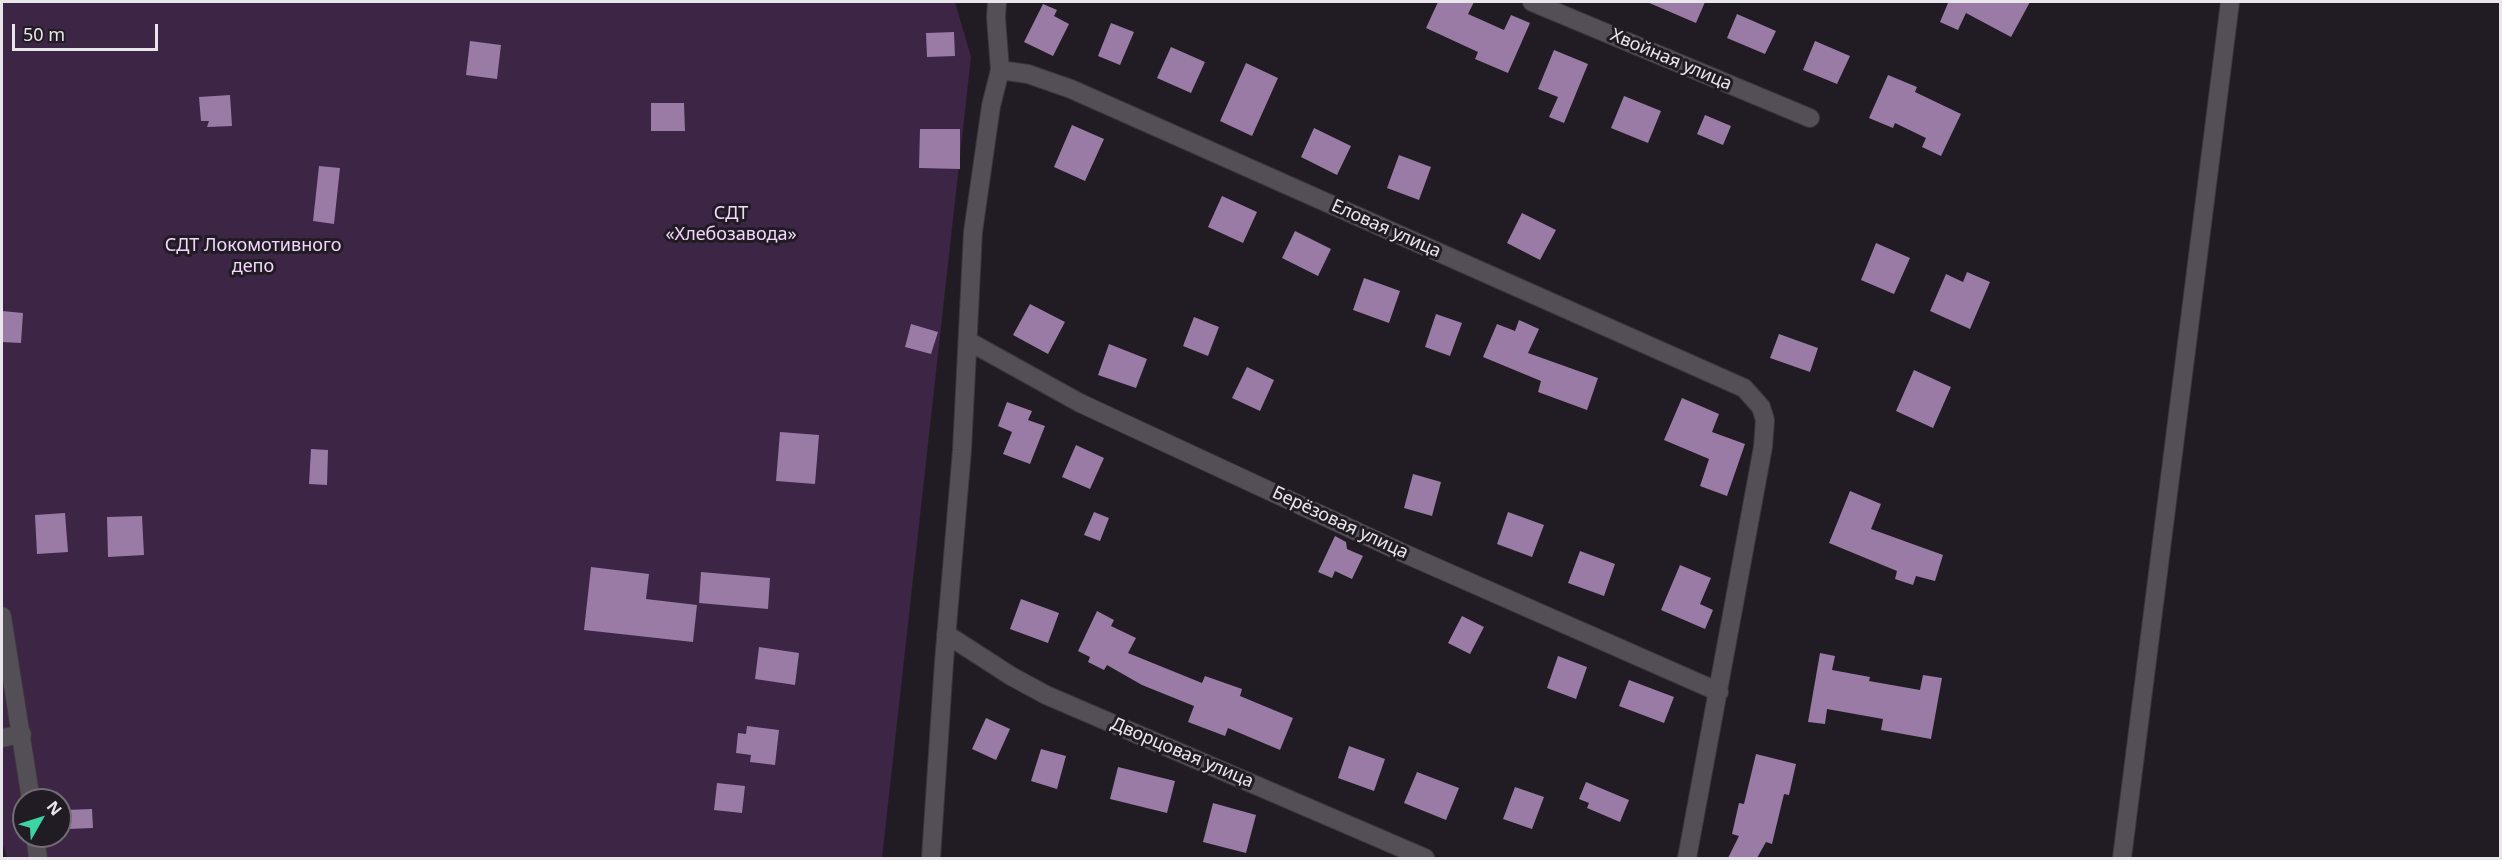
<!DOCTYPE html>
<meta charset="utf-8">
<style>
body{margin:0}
#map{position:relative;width:2502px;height:860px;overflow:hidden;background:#211c23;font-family:"Noto Sans",sans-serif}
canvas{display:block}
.frame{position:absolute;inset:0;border:3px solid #e9e6eb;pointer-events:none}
.north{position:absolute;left:12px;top:788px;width:60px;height:60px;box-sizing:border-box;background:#211c23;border:2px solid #716d73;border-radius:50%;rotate:51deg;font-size:16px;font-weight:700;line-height:24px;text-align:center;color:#e9e6eb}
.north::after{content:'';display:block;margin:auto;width:21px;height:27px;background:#3dd4a3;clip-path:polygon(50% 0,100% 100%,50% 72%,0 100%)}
.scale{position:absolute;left:12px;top:24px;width:146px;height:27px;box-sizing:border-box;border:3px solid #e9e6eb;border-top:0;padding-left:8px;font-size:18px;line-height:21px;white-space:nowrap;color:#e9e6eb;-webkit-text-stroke:4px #211c23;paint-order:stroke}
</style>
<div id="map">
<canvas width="2502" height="860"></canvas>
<div class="frame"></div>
<div class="north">N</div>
<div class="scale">50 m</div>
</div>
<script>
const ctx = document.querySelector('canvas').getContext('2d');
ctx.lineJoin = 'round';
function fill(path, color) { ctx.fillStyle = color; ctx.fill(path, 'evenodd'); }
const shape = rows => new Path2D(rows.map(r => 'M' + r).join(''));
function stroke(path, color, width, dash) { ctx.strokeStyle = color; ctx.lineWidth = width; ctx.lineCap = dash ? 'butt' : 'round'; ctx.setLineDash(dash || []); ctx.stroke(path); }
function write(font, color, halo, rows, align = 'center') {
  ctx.font = font + ' "Noto Sans",sans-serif'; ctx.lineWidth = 6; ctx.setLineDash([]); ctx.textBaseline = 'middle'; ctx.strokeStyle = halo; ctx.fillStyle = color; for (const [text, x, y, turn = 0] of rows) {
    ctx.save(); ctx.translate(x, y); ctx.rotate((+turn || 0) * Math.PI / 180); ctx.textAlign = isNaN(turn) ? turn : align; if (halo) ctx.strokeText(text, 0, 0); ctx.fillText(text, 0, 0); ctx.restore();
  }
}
const green = shape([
 [2,2,955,2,971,57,882,858,7,858,2,842],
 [24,800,60,800,60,836,24,836]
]);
const building = shape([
 [1438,2,1474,2,1468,14,1504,30,1511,15,1530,23,1508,73,1475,59,1478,52,1426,28],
 [1647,2,1705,2,1696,23],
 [1945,2,2030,2,2011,37,1966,13,1958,30,1940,22,1948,3],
 [1043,4,1057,10,1054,16,1069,24,1053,56,1024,42],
 [1737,14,1776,31,1765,54,1727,38],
 [1111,23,1134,32,1120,65,1098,56],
 [954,32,955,56,927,57,926,33],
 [470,41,501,45,497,79,466,75],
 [1815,41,1850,56,1837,84,1803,70],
 [1171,47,1205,62,1191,93,1157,78],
 [1554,50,1588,64,1564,123,1549,117,1558,97,1538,89],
 [1246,63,1278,78,1252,136,1220,121],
 [1888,75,1917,87,1915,92,1961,114,1941,156,1922,147,1926,138,1895,123,1893,128,1869,118],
 [230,95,232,126,207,127,209,121,201,121,199,97],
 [1624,96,1661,111,1648,143,1611,128],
 [651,103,684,103,685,131,651,131],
 [1705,115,1731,126,1723,145,1697,134],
 [1072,125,1104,139,1085,181,1054,167],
 [1314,128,1351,146,1337,175,1301,157],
 [920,129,960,129,960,169,919,168],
 [1399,155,1431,167,1419,200,1387,188],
 [319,166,340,168,334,224,313,221],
 [1222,196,1257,212,1243,243,1208,227],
 [1522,213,1556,230,1540,260,1507,243],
 [1295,231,1331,249,1318,276,1282,258],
 [1876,243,1910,258,1894,294,1861,280],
 [1967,272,1990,282,1970,329,1930,311,1946,274,1963,282],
 [1364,278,1400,291,1389,323,1353,310],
 [1030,304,1065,322,1048,354,1013,335],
 [2,311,23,313,21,343,2,342],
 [1436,314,1462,323,1450,356,1425,347],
 [1194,317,1219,327,1208,356,1183,346],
 [1519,320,1539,329,1528,353,1598,378,1587,410,1538,392,1541,381,1483,357,1497,324,1515,331],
 [911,324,938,332,931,354,905,347],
 [1779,334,1818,348,1810,372,1770,358],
 [1109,344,1147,359,1136,388,1098,375],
 [1247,367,1274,380,1260,411,1232,398],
 [1914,370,1951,387,1933,428,1896,411],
 [1682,398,1719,414,1712,432,1745,444,1727,496,1700,486,1709,459,1664,440],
 [1007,402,1032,411,1028,420,1045,426,1030,464,1003,454,1012,432,998,426],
 [780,432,819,435,815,484,776,481],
 [1076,445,1104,458,1090,489,1062,477],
 [311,449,328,450,327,485,309,484],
 [1413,474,1441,482,1432,516,1404,508],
 [1850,491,1881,504,1871,529,1943,555,1935,581,1916,576,1913,585,1895,579,1897,571,1829,543],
 [1094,512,1109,518,1100,541,1084,535],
 [1508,512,1544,525,1532,557,1497,544],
 [65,513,68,552,37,554,35,515],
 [142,516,144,555,108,557,107,517],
 [1335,536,1346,542,1347,549,1363,556,1352,579,1335,571,1332,578,1318,572],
 [1580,551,1615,564,1604,596,1568,583],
 [1680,565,1711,578,1700,604,1713,610,1705,629,1661,610],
 [591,567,649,574,646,599,697,605,693,642,584,630],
 [701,572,770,578,768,609,699,603],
 [1021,599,1059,613,1048,643,1010,629],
 [1097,611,1114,620,1111,626,1136,638,1128,653,1202,683,1205,676,1242,689,1240,696,1293,718,1280,750,1228,728,1225,736,1188,722,1194,706,1142,685,1107,665,1104,670,1088,662,1090,657,1078,651],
 [1462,616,1484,627,1470,654,1448,643],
 [759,647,799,653,795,685,755,679],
 [1820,653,1835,656,1832,670,1870,677,1869,681,1920,690,1923,675,1942,678,1931,739,1881,730,1883,719,1827,709,1825,724,1808,722],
 [1558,656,1587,667,1576,699,1547,688],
 [1629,680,1674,697,1664,723,1619,706],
 [986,718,1010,729,996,760,972,749],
 [747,726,779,730,775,765,750,762,751,755,736,753,738,733,746,734],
 [1349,746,1385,759,1374,791,1338,778],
 [1041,749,1066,756,1057,789,1031,781],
 [1756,754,1796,764,1789,795,1784,794,1772,844,1766,842,1757,858,1728,858,1739,836,1732,834,1739,803,1744,804],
 [1118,767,1175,781,1167,813,1110,799],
 [1417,772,1459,788,1446,820,1404,803],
 [1586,782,1629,800,1620,822,1587,808,1589,803,1579,799],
 [717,783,745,786,742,813,714,810],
 [1515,787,1544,797,1532,829,1503,819],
 [1213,803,1256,815,1246,853,1203,842],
 [92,809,93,828,67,829,66,810]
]);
const street = shape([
 [1532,2,1810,118],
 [1000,70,1028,74,1071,89,1744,388,1761,407,1765,420,1763,447,1687,858],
 [968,341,1080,403,1401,552,1719,692],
 [2,616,31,800],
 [946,634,1011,676,1046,695,1425,858],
 [2,738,22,734],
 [35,836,38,858],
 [931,858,944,662,962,450,973,232,991,106,1000,70,996,18,997,2],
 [2122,858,2230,2]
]);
const streetNames = [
 ["Хвойная улица",1671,60,23],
 ["Еловая улица",1386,229,24],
 ["Берёзовая улица",1340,523,25],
 ["Дворцовая улица",1182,753,23]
];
const parkNames = [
 ["СДТ",731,214],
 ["«Хлебозавода»",731,235],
 ["СДТ Локомотивного",253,246],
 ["депо",253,267]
];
fill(green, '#3c2545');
fill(building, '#9a7ba6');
stroke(street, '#3b373d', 20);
stroke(street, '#544e57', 18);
write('18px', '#e9e6eb', '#211c23', streetNames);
write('18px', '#f4d7ff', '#211c23', parkNames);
</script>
